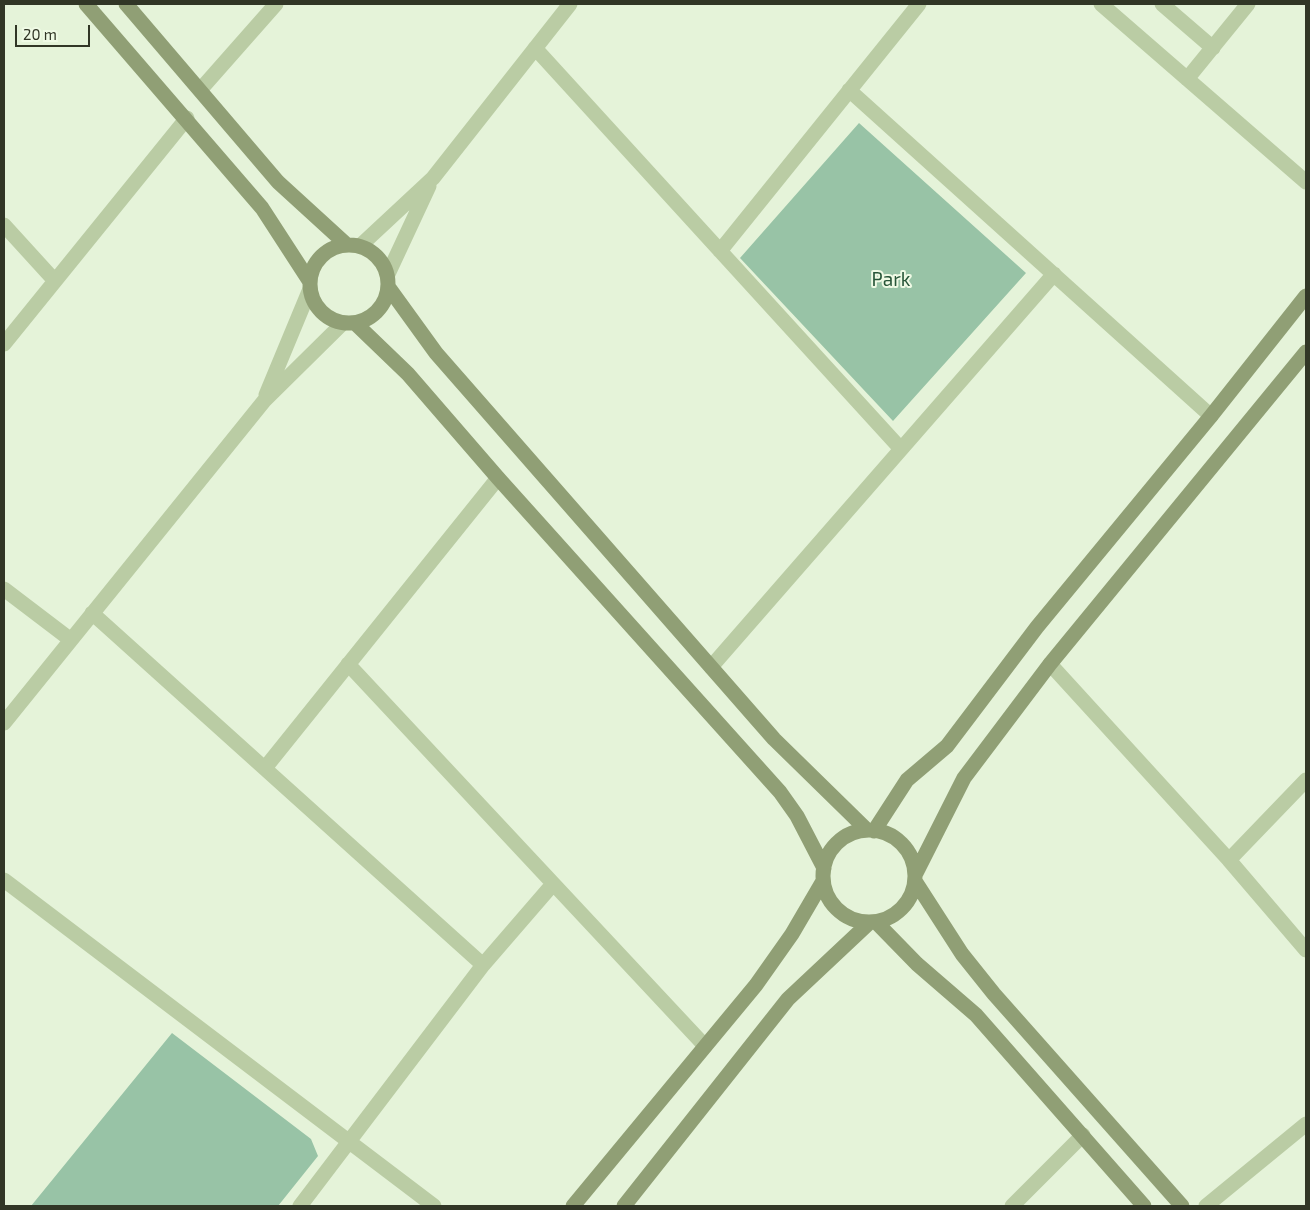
<!DOCTYPE html>
<style>
body{margin:0}
#map{position:relative;width:1310px;height:1210px;overflow:hidden;background:#e5f3d9;font-family:"Exo 2",sans-serif}
canvas{display:block}
.frame{position:absolute;inset:0;border:5px solid #313626;pointer-events:none}
.scale{position:absolute;left:15px;top:25px;width:75px;height:22px;box-sizing:border-box;border:2px solid #313626;border-top:0;padding-left:6px;font-size:15px;line-height:18px;white-space:nowrap;color:#313626;-webkit-text-stroke:4px #effae5;paint-order:stroke}
</style>
<div id="map">
<canvas width="1310" height="1210"></canvas>
<div class="frame"></div>
<div class="scale">20 m</div>
</div>
<script>
const ctx = document.querySelector('canvas').getContext('2d');
ctx.lineJoin = 'round';
function fill(path, color) { ctx.fillStyle = color; ctx.fill(path, 'evenodd'); }
const shape = rows => new Path2D(rows.map(r => 'M' + r).join(''));
function stroke(path, color, width, dash) { ctx.strokeStyle = color; ctx.lineWidth = width; ctx.lineCap = dash ? 'butt' : 'round'; ctx.setLineDash(dash || []); ctx.stroke(path); }
function write(font, color, halo, rows, align = 'center') {
  ctx.font = font + ' "Exo 2",sans-serif'; ctx.lineWidth = 4; ctx.setLineDash([]); ctx.textBaseline = 'middle'; ctx.strokeStyle = halo; ctx.fillStyle = color; for (const [text, x, y, turn = 0] of rows) {
    ctx.save(); ctx.translate(x, y); ctx.rotate((+turn || 0) * Math.PI / 180); ctx.textAlign = isNaN(turn) ? turn : align; if (halo) ctx.strokeText(text, 0, 0); ctx.fillText(text, 0, 0); ctx.restore();
  }
}
const green = shape([
 [859,123,1026,273,893,421,740,258],
 [172,1033,311,1139,318,1156,278,1206,31,1206]
]);
const street = shape([
 [1101,4,1306,182],
 [1162,4,1213,48],
 [535,48,900,448],
 [1187,79,1248,4],
 [201,89,276,4],
 [849,90,1211,416],
 [4,225,55,281],
 [360,246,433,178,570,4],
 [720,251,919,4],
 [388,274,429,186],
 [4,344,187,118],
 [266,395,310,289],
 [4,589,71,640],
 [92,613,483,965],
 [348,664,705,1046],
 [1050,664,1229,860,1306,780],
 [711,667,1054,274],
 [4,723,264,401,343,323],
 [265,768,498,478],
 [1229,860,1306,950],
 [4,880,434,1206],
 [300,1206,483,965,553,884],
 [1012,1206,1083,1135],
 [1206,1206,1306,1124]
]);
const secondary = shape([
 [86,4,262,208,310,282],
 [126,4,278,182,347,245],
 '310 284a39 39 0 1 1 78 0a39 39 0 1 1-78 0Z',
 [389,288,436,353,774,739,867,830],
 [355,323,408,374,498,478,780,792,797,816,824,868],
 '823 876a46 46 0 1 1 92 0a46 46 0 1 1-92 0Z',
 [874,831,907,780,947,746,1037,627,1211,416,1306,296],
 [916,873,964,778,1050,664,1306,352],
 [915,881,962,954,994,994,1182,1206],
 [876,922,917,964,976,1015,1144,1206],
 [573,1206,756,985,792,934,823,881],
 [624,1206,788,999,870,922]
]);
const parkNames = [
 ["Park",891,280]
];
fill(green, '#98c3a6');
stroke(street, '#bacca4', 15);
stroke(secondary, '#909f75', 15);
write('19px', '#285639', '#effae5', parkNames);
</script>
